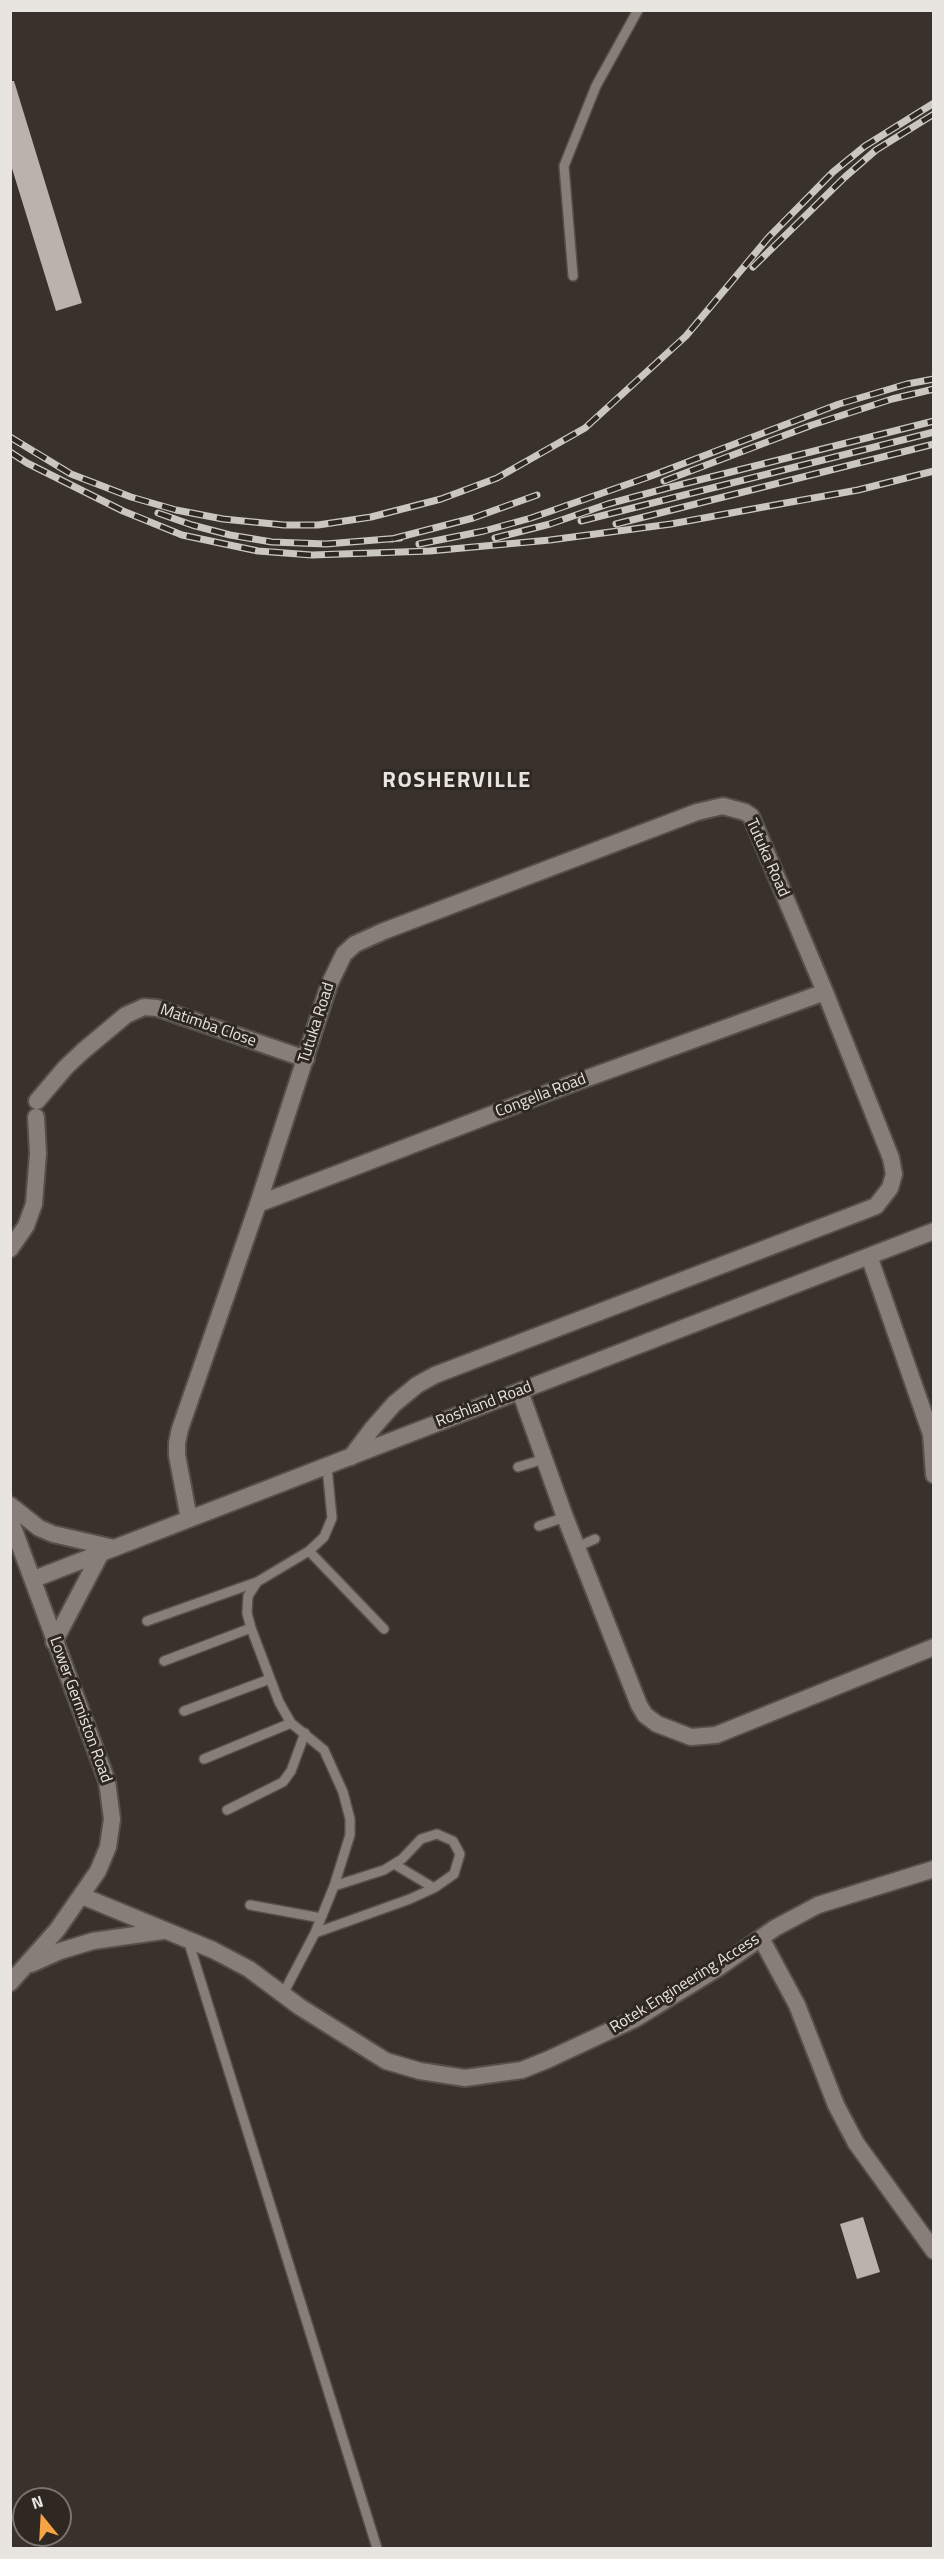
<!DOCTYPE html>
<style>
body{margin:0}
#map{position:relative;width:944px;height:2559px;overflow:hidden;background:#39322c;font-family:"Titillium Web",sans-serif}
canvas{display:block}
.frame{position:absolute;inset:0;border:12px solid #e8e4df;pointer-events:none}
.north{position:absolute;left:12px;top:2487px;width:60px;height:60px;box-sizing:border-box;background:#2f2822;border:2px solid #79736e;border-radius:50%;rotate:342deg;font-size:16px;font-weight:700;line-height:24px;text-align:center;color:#e8e4df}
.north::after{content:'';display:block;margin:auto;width:21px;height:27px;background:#f5a345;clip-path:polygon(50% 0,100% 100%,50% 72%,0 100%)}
</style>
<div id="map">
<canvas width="944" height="2559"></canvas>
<div class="frame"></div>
<div class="north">N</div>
</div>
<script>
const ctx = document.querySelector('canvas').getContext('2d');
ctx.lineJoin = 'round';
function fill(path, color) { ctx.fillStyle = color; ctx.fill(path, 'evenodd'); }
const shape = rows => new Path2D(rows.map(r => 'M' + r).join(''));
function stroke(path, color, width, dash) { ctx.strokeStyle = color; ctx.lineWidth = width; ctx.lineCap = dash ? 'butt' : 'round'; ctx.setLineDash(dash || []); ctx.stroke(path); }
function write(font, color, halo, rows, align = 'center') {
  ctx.font = font + ' "Titillium Web",sans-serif'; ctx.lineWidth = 6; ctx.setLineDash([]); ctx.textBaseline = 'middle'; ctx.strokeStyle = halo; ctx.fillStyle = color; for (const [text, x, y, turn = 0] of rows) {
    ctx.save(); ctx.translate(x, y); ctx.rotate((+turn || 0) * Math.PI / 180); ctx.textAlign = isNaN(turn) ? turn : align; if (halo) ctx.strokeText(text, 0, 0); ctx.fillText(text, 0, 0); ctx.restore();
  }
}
const building = shape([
 [10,81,14,81,82,303,56,311,10,162],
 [863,2217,880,2272,857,2279,840,2224]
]);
const service = shape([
 [573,276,564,166,596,86,638,10],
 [518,1467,544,1459],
 [539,1526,565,1517],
 [577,1547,595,1539],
 [309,1551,384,1629],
 [147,1621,257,1582],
 [164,1661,251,1628],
 [184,1711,270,1679],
 [204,1759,291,1723],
 [227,1810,283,1782,291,1771,305,1733],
 [394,1864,434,1888],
 [250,1905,321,1918],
 [315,1933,410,1899,434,1888,454,1874,460,1854,453,1841,437,1834,421,1839,402,1859,384,1870,334,1886],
 [188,1940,377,2548],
 [283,1994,315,1933,334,1886,350,1835,350,1819,343,1792,324,1750,291,1723,279,1702,251,1628,247,1613,248,1596,257,1582,309,1551,324,1537,332,1518,327,1467]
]);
const minor = shape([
 [37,1101,66,1067,83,1051,126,1015,144,1007,157,1008,306,1059],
 [258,1204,571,1084,825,992],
 [10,1249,26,1226,34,1204,38,1153,36,1117],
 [869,1256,931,1434,934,1475],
 [520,1391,565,1517,639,1705,645,1715,657,1724,691,1737,716,1735,934,1647],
 [189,1519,177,1455,177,1443,180,1429,258,1204,329,985,344,954,355,944,384,931,697,812,723,806,745,812,751,816,825,992,891,1158,894,1174,890,1188,876,1206,866,1210,435,1375,417,1385,394,1404,372,1429,351,1457],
 [34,1579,934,1231],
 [82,1896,213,1950,249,1969,300,2007,386,2061,420,2071,465,2078,522,2070,547,2060,635,2019,718,1968,775,1928,818,1905,934,1869],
 [761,1938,797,2005,836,2105,856,2143,934,2251]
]);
const tertiary = shape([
 [10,1505,39,1528,53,1534,114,1548],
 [10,1519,107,1781,112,1819,108,1847,98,1871,57,1930,10,1983],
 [54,1642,101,1553],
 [31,1964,60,1951,93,1941,163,1931]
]);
const rail = shape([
 [753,267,845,177,876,150,934,114],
 [10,437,71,474,131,497,176,510,223,519,284,525,318,525,371,517,441,499,497,478,585,428,686,336,768,238,833,172,865,146,934,103],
 [10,452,27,463,123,511,182,535,258,551,312,555,430,551,550,540,671,524,769,506,858,490,934,471],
 [664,481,812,425,892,399,934,389],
 [158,513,192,525,230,535,272,542,326,544,400,538],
 [581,521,934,432],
 [616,524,934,444],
 [495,538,550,524,608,504,671,487,934,421],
 [392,539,473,518,537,495],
 [419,544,484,531,531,518,651,476,839,404,907,384,934,379]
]);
const streetNames = [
 ["Tutuka Road",767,858,66],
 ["Tutuka Road",317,1023,-72],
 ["Matimba Close",208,1026,19],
 ["Congella Road",541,1096,-21],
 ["Roshland Road",484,1405,-21],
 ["Lower Germiston Road",80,1710,70],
 ["Rotek Engineering Access",685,1984,-32]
];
const districtNames = [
 ["ROSHERVILLE",457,782]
];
fill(building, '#bbb3ab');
stroke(service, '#544f49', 12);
stroke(minor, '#544f49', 20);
stroke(tertiary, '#544f49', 20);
stroke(service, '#867e77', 9);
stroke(minor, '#867e77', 16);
stroke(tertiary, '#867e77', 16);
stroke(rail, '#cac6c0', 7);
stroke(rail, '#2f2822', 4.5, [14]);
write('16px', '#e8e4df', '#2f2822', streetNames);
ctx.letterSpacing = '1.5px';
write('bold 22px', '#e8e4df', '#2f2822', districtNames);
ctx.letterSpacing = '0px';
</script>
